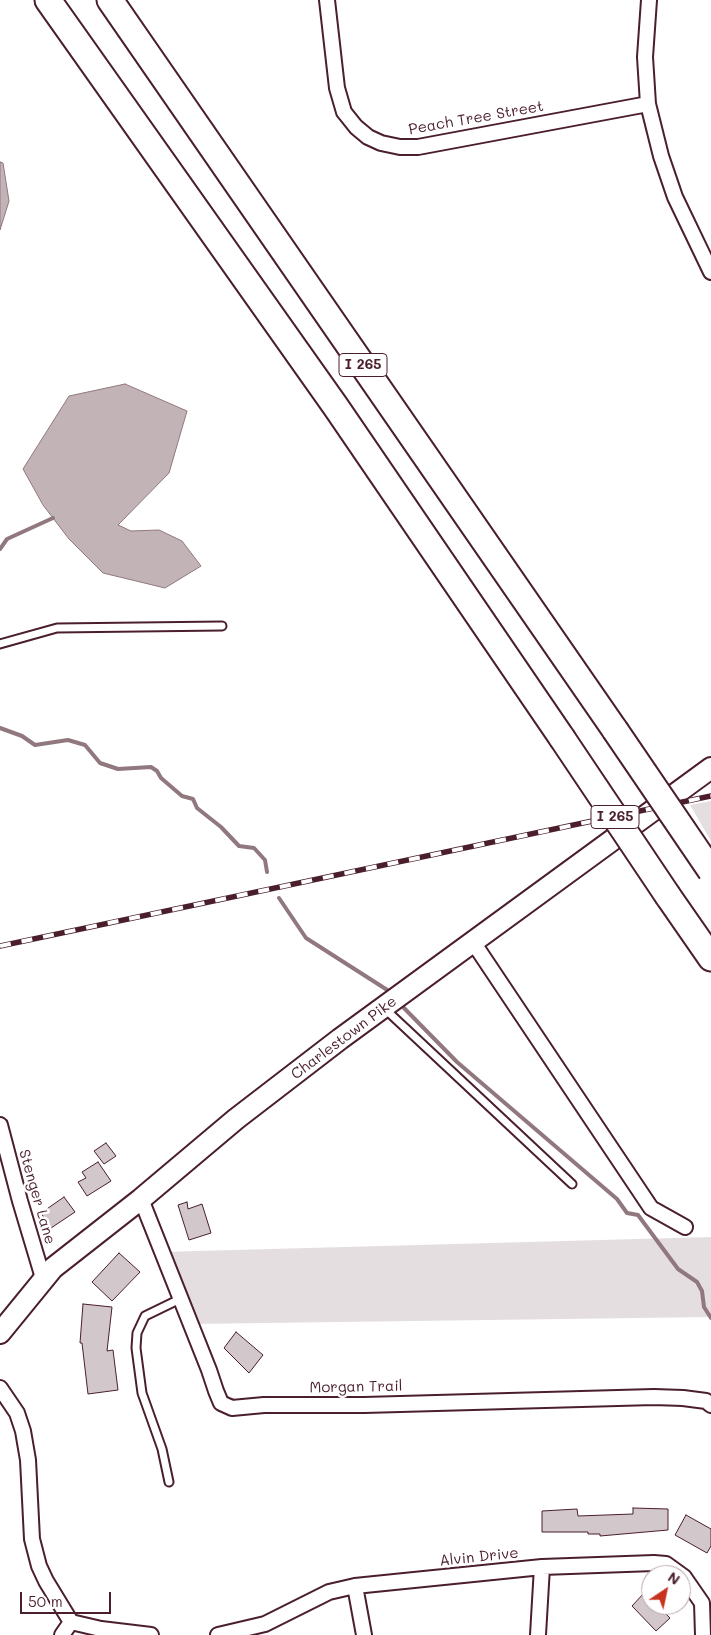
<!DOCTYPE html>
<style>
body{margin:0}
#map{position:relative;width:711px;height:1635px;overflow:hidden;background:#fff;font-family:Mali,sans-serif}
canvas{display:block}
.north{position:absolute;left:641px;top:1565px;width:50px;height:50px;box-sizing:border-box;background:#fff;border:1px solid #b7a5aa;border-radius:50%;rotate:34deg;font-size:14px;font-weight:700;line-height:20px;text-align:center;color:#4a1f2b}
.north::after{content:'';display:block;margin:auto;width:18px;height:22px;background:#c8321e;clip-path:polygon(50% 0,100% 100%,50% 72%,0 100%)}
.scale{position:absolute;left:20px;top:1592px;width:91px;height:22px;box-sizing:border-box;border:2px solid #4a1f2b;border-top:0;padding-left:6px;font-size:15px;line-height:18px;white-space:nowrap;color:#4a1f2b;-webkit-text-stroke:4px #fff;paint-order:stroke}
</style>
<div id="map">
<canvas width="711" height="1635"></canvas>
<div class="north">N</div>
<div class="scale">50 m</div>
</div>
<script>
const ctx = document.querySelector('canvas').getContext('2d');
ctx.lineJoin = 'round';
function fill(path, color) { ctx.fillStyle = color; ctx.fill(path, 'evenodd'); }
const shape = rows => new Path2D(rows.map(r => 'M' + r).join(''));
function stroke(path, color, width, dash) { ctx.strokeStyle = color; ctx.lineWidth = width; ctx.lineCap = dash ? 'butt' : 'round'; ctx.setLineDash(dash || []); ctx.stroke(path); }
function write(font, color, halo, rows, align = 'center') {
  ctx.font = font + ' Mali,sans-serif'; ctx.lineWidth = 5; ctx.setLineDash([]); ctx.textBaseline = 'middle'; ctx.strokeStyle = halo; ctx.fillStyle = color; for (const [text, x, y, turn = 0] of rows) {
    ctx.save(); ctx.translate(x, y); ctx.rotate((+turn || 0) * Math.PI / 180); ctx.textAlign = isNaN(turn) ? turn : align; if (halo) ctx.strokeText(text, 0, 0); ctx.fillText(text, 0, 0); ctx.restore();
  }
}
const green = shape([
 [711,801,711,841,690,805],
 [711,1237,711,1317,190,1324,161,1252]
]);
const water = shape([
 [0,162,3,163,9,201,0,230,0,162],
 [125,384,187,411,169,473,118,525,131,531,159,530,182,541,201,566,165,588,103,573,69,539,43,505,23,469,69,396,125,384]
]);
const stream = shape([
 [0,549,7,539,53,518],
 [0,728,22,736,35,745,68,740,85,745,100,763,118,769,151,767,157,771,161,778,182,796,193,799,197,808,221,827,239,846,254,848,265,860,267,872],
 [279,898,306,938,392,993],
 [404,1008,457,1062,617,1199,627,1213,638,1215,678,1269,697,1282,702,1291,704,1307,711,1318]
]);
const building = shape([
 [106,1143,116,1156,104,1164,94,1151,106,1143],
 [98,1162,111,1181,87,1196,78,1182,86,1178,82,1172,98,1162],
 [64,1197,75,1212,51,1228,41,1213,64,1197],
 [187,1202,188,1209,202,1204,211,1233,189,1240,178,1205,187,1202],
 [119,1253,140,1272,112,1301,92,1282,119,1253],
 [83,1304,112,1307,107,1351,113,1350,118,1390,88,1394,82,1343,80,1343,83,1304],
 [236,1332,263,1355,249,1373,224,1348,236,1332],
 [633,1508,668,1509,668,1530,600,1536,600,1534,588,1534,588,1532,542,1532,542,1511,577,1509,578,1516,633,1514,633,1508],
 [686,1515,711,1529,711,1546,707,1553,675,1535,686,1515],
 [644,1593,651,1600,651,1605,666,1605,662,1610,670,1618,656,1631,632,1606,644,1593]
]);
const lane = shape([
 [0,644,57,628,222,626],
 [385,1009,572,1184],
 [169,1482,162,1449,142,1393,136,1348,137,1333,145,1316,180,1299]
]);
const street = shape([
 [327,0,337,88,344,112,356,127,368,137,381,143,400,147,418,147,648,104],
 [649,0,645,57,648,104,661,156,675,197,711,272],
 [473,942,651,1208,685,1227],
 [0,1125,20,1201,43,1278],
 [141,1199,209,1370,216,1391,221,1403,232,1408,264,1405,364,1405,654,1397,683,1398,706,1401,711,1405],
 [0,1388,17,1413,23,1431,28,1460,32,1539,39,1566,46,1581,71,1622,101,1629,151,1635],
 [355,1586,364,1635],
 [62,1635,71,1622],
 [218,1635,265,1624,329,1592,355,1586,542,1567,654,1563,666,1564,684,1577,702,1603,703,1635],
 [538,1635,542,1567]
]);
const secondary = shape([
 [0,1333,53,1268,141,1199,236,1119,340,1039,711,768]
]);
const highway = shape([
 [48,0,336,407,562,738],
 [110,0,615,730],
 [668,896,711,958]
]);
const rail = shape([
 [0,946,711,796]
]);
const highwayBridge = shape([
 [615,730,711,871],
 [562,738,668,896]
]);
const shields = [
 [363,365,48],
 [615,817,48]
];
const shieldNames = [
 ["I 265",363,365],
 ["I 265",615,817]
];
const streetNames = [
 ["Peach Tree Street",476,118,-10],
 ["Charlestown Pike",344,1038,-37],
 ["Stenger Lane",37,1197,74],
 ["Morgan Trail",356,1387,-1],
 ["Alvin Drive",479,1557,-6]
];
fill(green, '#e5dee0');
fill(water, '#c1b3b6');
stroke(water, '#91787e', 1);
stroke(stream, '#91787e', 4);
fill(building, '#d2c7cb');
stroke(building, '#4a1f2b', 1);
stroke(lane, '#4a1f2b', 11);
stroke(street, '#4a1f2b', 18);
stroke(secondary, '#4a1f2b', 24);
stroke(highway, '#4a1f2b', 29);
stroke(lane, '#fff', 7);
stroke(street, '#fff', 14);
stroke(secondary, '#fff', 20);
stroke(highway, '#fff', 25);
stroke(rail, '#4a1f2b', 5.5);
stroke(rail, '#fff', 4, [11]);
stroke(highwayBridge, '#4a1f2b', 29, []);
stroke(highwayBridge, '#fff', 25);
for (const [x, y, w] of shields) { const box = new Path2D(); box.roundRect(x - w / 2, y - 11.5, w, 23, 4); ctx.fillStyle = '#fff'; ctx.fill(box); stroke(box, '#4a1f2b', 1); }
write('bold 14px', '#4a1f2b', null, shieldNames);
write('15px', '#4a1f2b', '#fff', streetNames);
</script>
